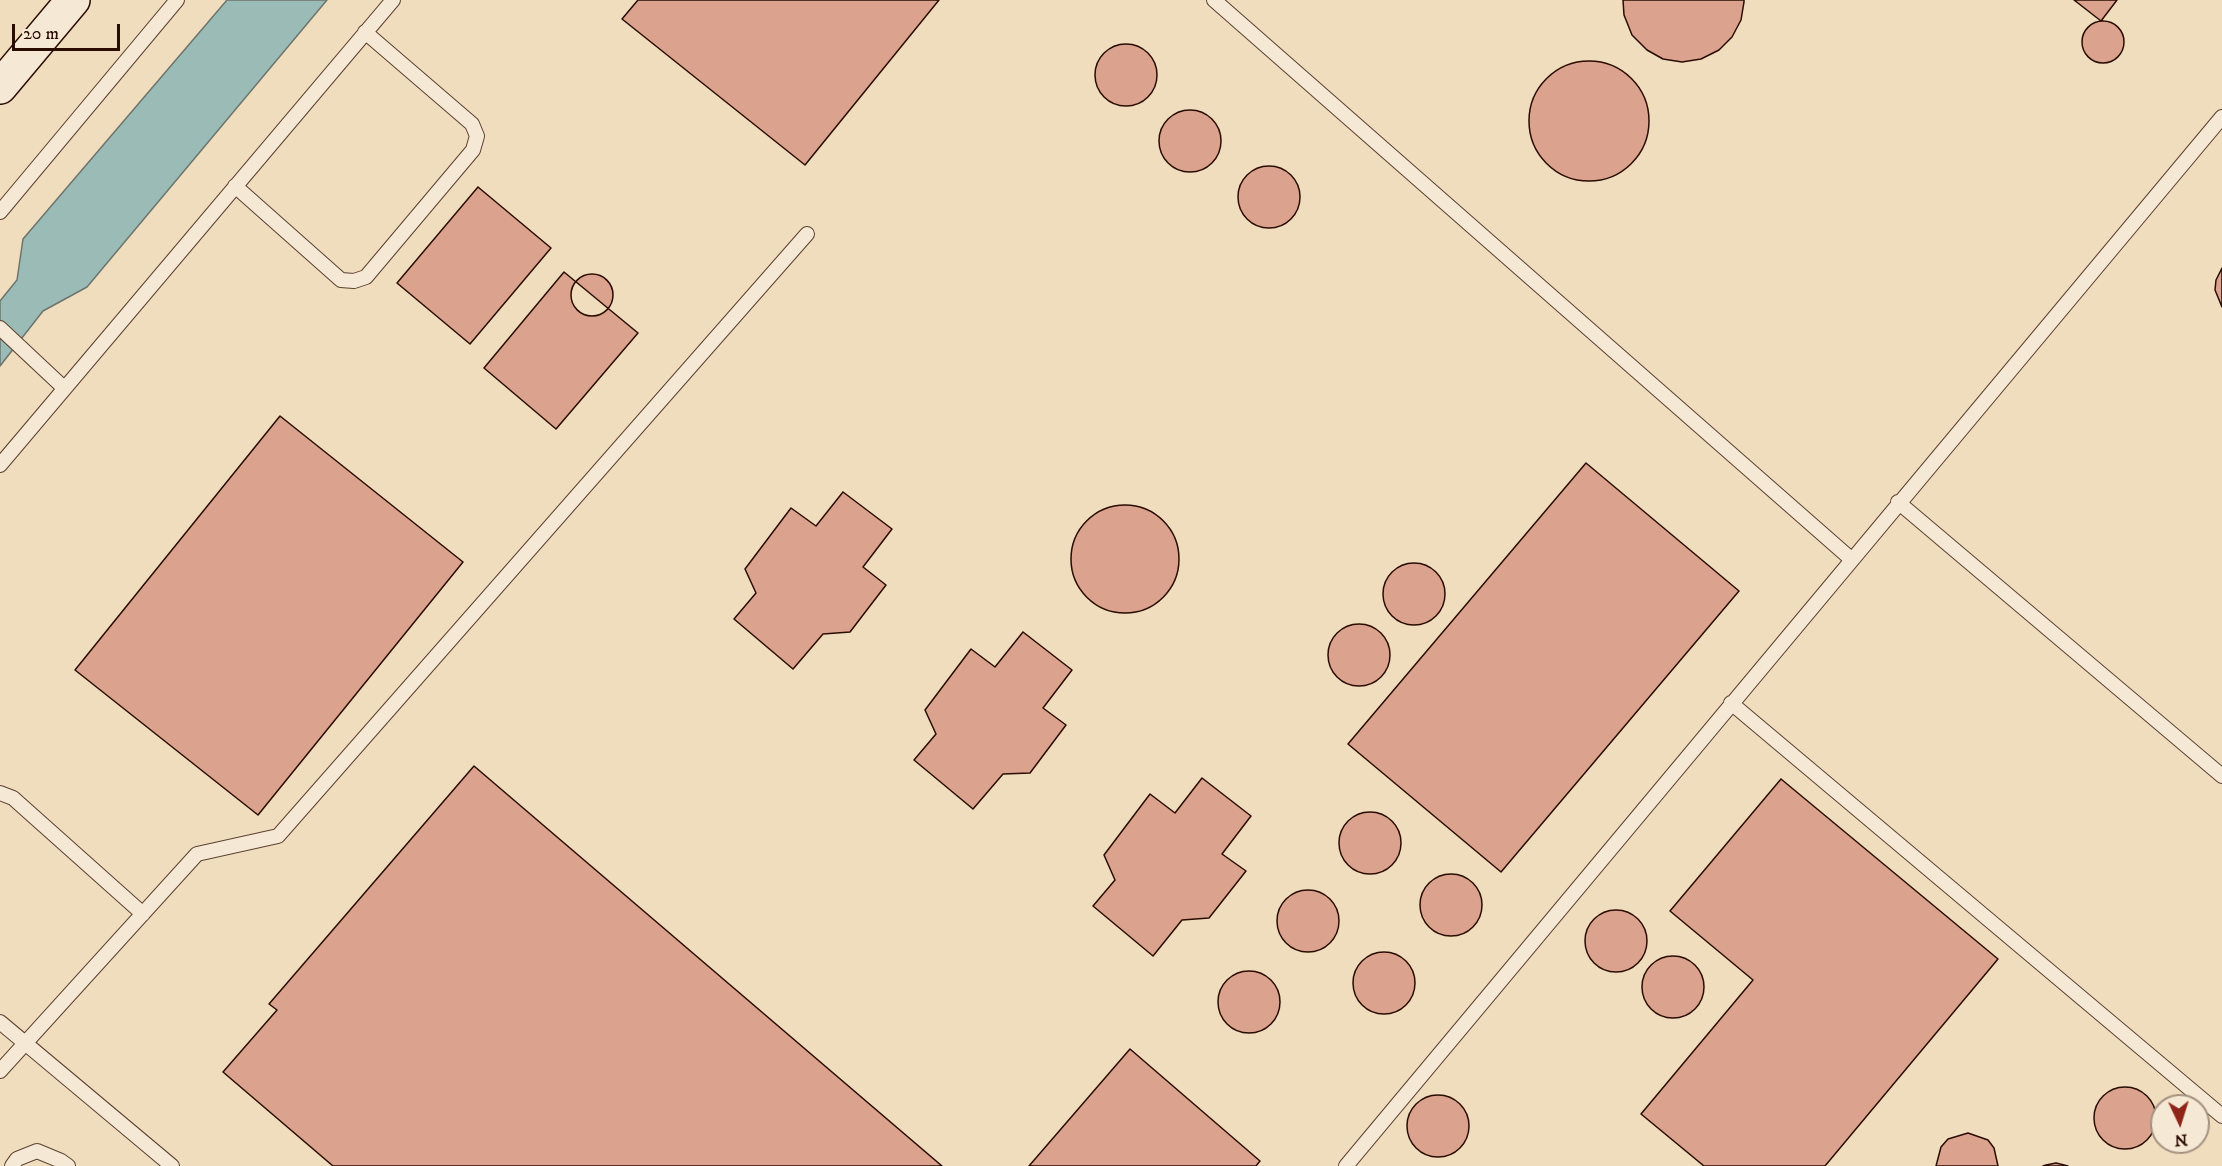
<!DOCTYPE html>
<style>
body{margin:0}
#map{position:relative;width:2222px;height:1166px;overflow:hidden;background:#f0ddbe;font-family:"IM FELL DW Pica",serif}
canvas{display:block}
.north{position:absolute;left:2150px;top:1094px;width:60px;height:60px;box-sizing:border-box;background:#f5e9d5;border:2px solid #a49180;border-radius:50%;rotate:176deg;font-size:16px;font-weight:700;line-height:24px;text-align:center;color:#2a0c00}
.north::after{content:'';display:block;margin:auto;width:21px;height:27px;background:#8f2418;clip-path:polygon(50% 0,100% 100%,50% 72%,0 100%)}
.scale{position:absolute;left:12px;top:24px;width:108px;height:27px;box-sizing:border-box;border:3px solid #2a0c00;border-top:0;padding-left:8px;font-size:18px;line-height:21px;white-space:nowrap;color:#2a0c00;-webkit-text-stroke:4px #f5e9d5;paint-order:stroke}
</style>
<div id="map">
<canvas width="2222" height="1166"></canvas>
<div class="north">N</div>
<div class="scale">20 m</div>
</div>
<script>
const ctx = document.querySelector('canvas').getContext('2d');
ctx.lineJoin = 'round';
function fill(path, color) { ctx.fillStyle = color; ctx.fill(path, 'evenodd'); }
const shape = rows => new Path2D(rows.map(r => 'M' + r).join(''));
function stroke(path, color, width, dash) { ctx.strokeStyle = color; ctx.lineWidth = width; ctx.lineCap = dash ? 'butt' : 'round'; ctx.setLineDash(dash || []); ctx.stroke(path); }
const water = shape([
 [227,0,327,0,87,287,43,311,0,366,0,301,17,280,23,239,227,0]
]);
const building = shape([
 [638,0,939,0,805,165,622,19,638,0],
 [1623,0,1744,0,1744,2,1741,20,1732,37,1719,50,1701,59,1682,62,1663,59,1647,50,1632,35,1624,15,1623,0],
 [2074,0,2117,0,2101,21,2074,0],
 '2082 42a21 21 0 1 1 42 0a21 21 0 1 1-42 0Z',
 '1095 75a31 31 0 1 1 62 0a31 31 0 1 1-62 0Z',
 '1529 121a60 60 0 1 1 120 0a60 60 0 1 1-120 0Z',
 '1159 141a31 31 0 1 1 62 0a31 31 0 1 1-62 0Z',
 '1238 197a31 31 0 1 1 62 0a31 31 0 1 1-62 0Z',
 [478,187,551,248,470,344,397,283,478,187],
 [2222,268,2222,307,2215,290,2216,280,2222,268],
 [564,272,638,333,556,429,484,368,564,272],
 '571 295a21 21 0 1 1 42 0a21 21 0 1 1-42 0Z',
 [280,416,463,562,258,815,75,670,280,416],
 [1586,463,1739,591,1501,872,1348,744,1586,463],
 [843,492,892,529,863,567,886,585,850,632,823,634,793,669,734,619,756,593,745,569,791,508,816,526,843,492],
 '1071 559a54 54 0 1 1 108 0a54 54 0 1 1-108 0Z',
 '1383 594a31 31 0 1 1 62 0a31 31 0 1 1-62 0Z',
 '1328 655a31 31 0 1 1 62 0a31 31 0 1 1-62 0Z',
 [1023,632,1072,670,1043,708,1066,725,1030,773,1003,774,973,809,914,760,936,734,925,710,971,649,995,667,1023,632],
 [474,766,942,1166,333,1166,223,1072,277,1010,269,1004,474,766],
 [1202,778,1251,816,1222,854,1246,871,1209,918,1182,920,1153,956,1093,906,1115,880,1104,855,1150,794,1175,813,1202,778],
 [1781,779,1998,959,1825,1166,1704,1166,1641,1114,1753,980,1670,911,1781,779],
 '1339 843a31 31 0 1 1 62 0a31 31 0 1 1-62 0Z',
 '1420 905a31 31 0 1 1 62 0a31 31 0 1 1-62 0Z',
 '1277 921a31 31 0 1 1 62 0a31 31 0 1 1-62 0Z',
 '1585 941a31 31 0 1 1 62 0a31 31 0 1 1-62 0Z',
 '1353 983a31 31 0 1 1 62 0a31 31 0 1 1-62 0Z',
 '1642 987a31 31 0 1 1 62 0a31 31 0 1 1-62 0Z',
 '1218 1002a31 31 0 1 1 62 0a31 31 0 1 1-62 0Z',
 [1130,1049,1260,1161,1256,1166,1029,1166,1130,1049],
 '2094 1118a31 31 0 1 1 62 0a31 31 0 1 1-62 0Z',
 '1407 1126a31 31 0 1 1 62 0a31 31 0 1 1-62 0Z',
 [1968,1133,1988,1140,1994,1148,1998,1166,1936,1166,1941,1147,1948,1139,1968,1133],
 [2056,1163,2068,1166,2043,1166,2046,1165,2056,1163]
]);
const lane = shape([
 [1214,0,1851,559],
 [235,186,341,280,354,281,366,277,473,150,477,136,472,124,365,32],
 [0,212,177,0],
 [0,328,64,388],
 [0,465,393,0],
 [1898,502,2222,776],
 [1731,703,2222,1116],
 [0,793,13,798,143,914],
 [0,1022,172,1166],
 [0,1071,197,854,278,836,807,234],
 [12,1166,17,1159,37,1151,61,1161,68,1166],
 [1346,1166,2222,117]
]);
const secondary = shape([
 [0,87,73,0]
]);
fill(water, '#9abbb6');
stroke(water, '#6d756d', 1.5);
fill(building, '#dba38e');
stroke(building, '#2a0c00', 1.5);
stroke(lane, '#5c4030', 16);
stroke(secondary, '#2a0c00', 36);
stroke(lane, '#f5e9d5', 14);
stroke(secondary, '#f5e9d5', 33);
</script>
